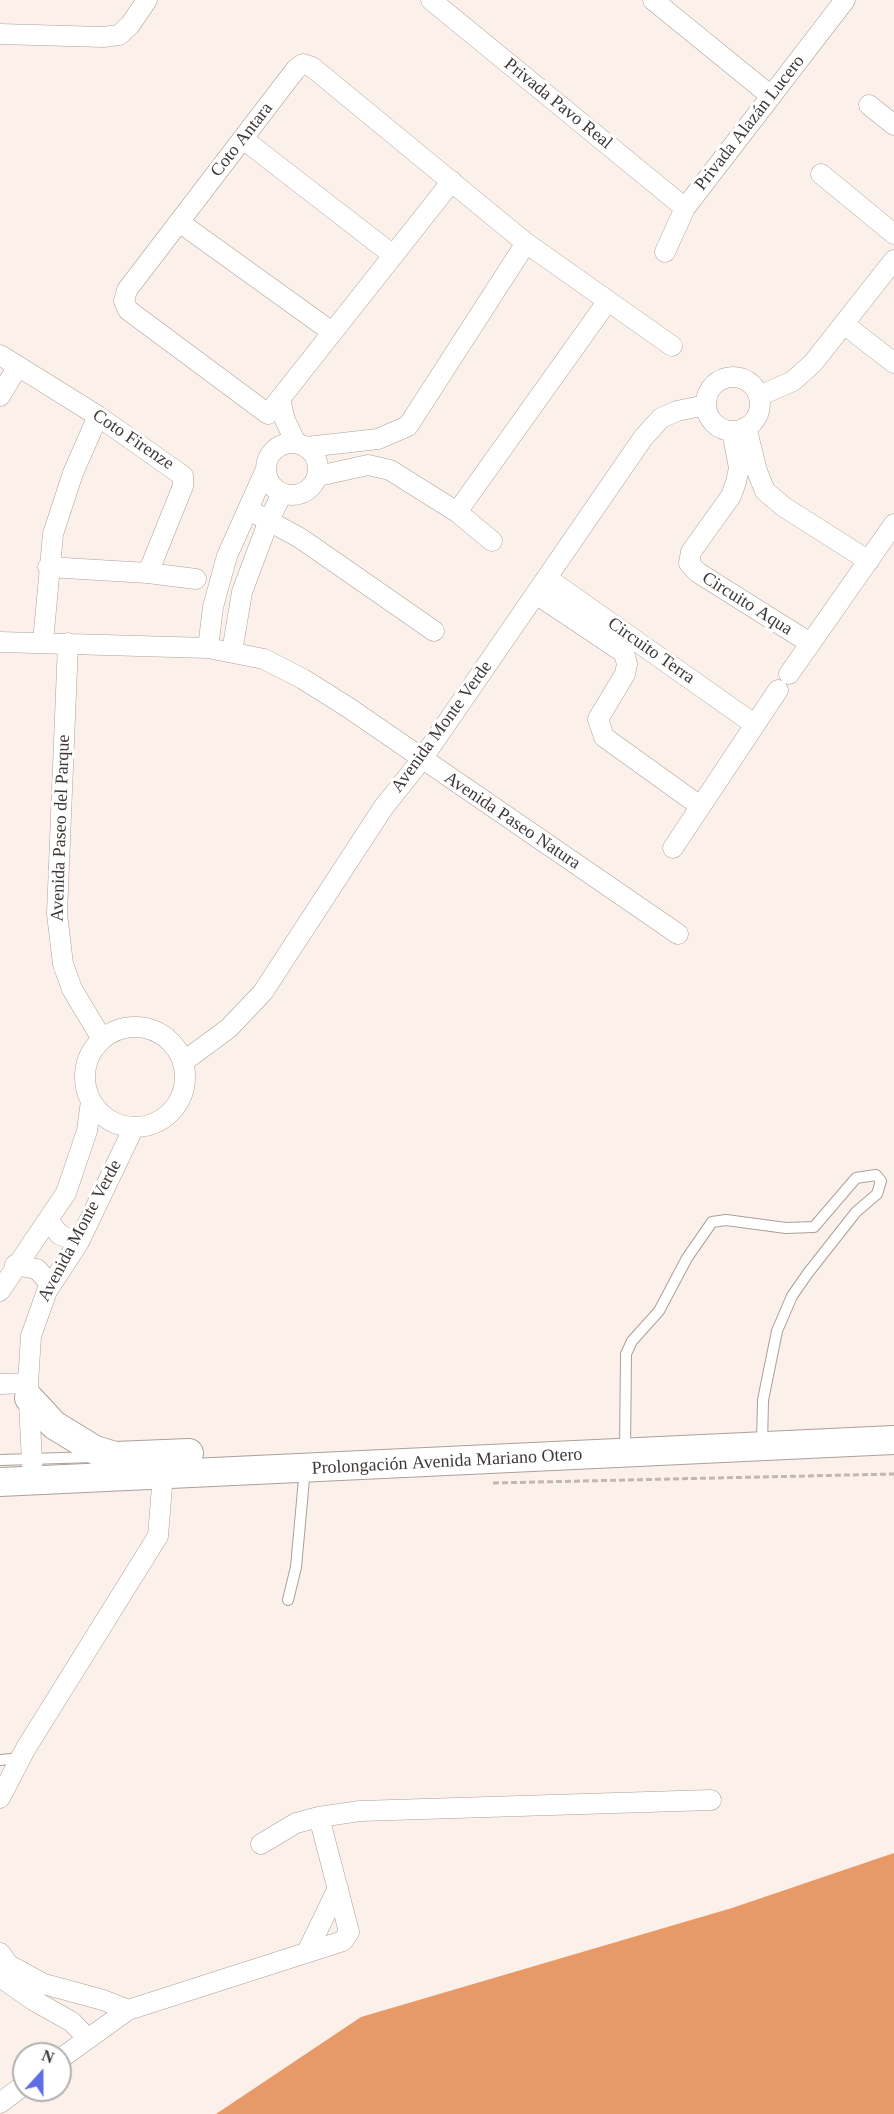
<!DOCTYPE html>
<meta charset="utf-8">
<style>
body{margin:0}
#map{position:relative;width:894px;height:2114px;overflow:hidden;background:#fcf1ea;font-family:"Times New Roman",serif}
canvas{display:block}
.north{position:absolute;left:12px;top:2042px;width:60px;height:60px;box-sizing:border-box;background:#fff;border:2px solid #b2b0af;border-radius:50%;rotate:21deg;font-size:16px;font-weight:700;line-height:24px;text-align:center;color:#3e3937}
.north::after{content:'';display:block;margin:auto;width:21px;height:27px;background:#5f6de5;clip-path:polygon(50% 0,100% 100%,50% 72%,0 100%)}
</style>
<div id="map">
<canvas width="894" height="2114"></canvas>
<div class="north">N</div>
</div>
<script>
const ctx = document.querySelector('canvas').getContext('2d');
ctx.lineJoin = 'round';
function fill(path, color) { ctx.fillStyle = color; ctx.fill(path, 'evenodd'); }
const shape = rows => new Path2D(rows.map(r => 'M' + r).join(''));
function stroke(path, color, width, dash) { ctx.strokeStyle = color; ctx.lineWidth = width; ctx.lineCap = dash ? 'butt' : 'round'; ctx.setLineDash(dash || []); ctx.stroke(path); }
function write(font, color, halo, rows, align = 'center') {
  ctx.font = font + ' "Times New Roman",serif'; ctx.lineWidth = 6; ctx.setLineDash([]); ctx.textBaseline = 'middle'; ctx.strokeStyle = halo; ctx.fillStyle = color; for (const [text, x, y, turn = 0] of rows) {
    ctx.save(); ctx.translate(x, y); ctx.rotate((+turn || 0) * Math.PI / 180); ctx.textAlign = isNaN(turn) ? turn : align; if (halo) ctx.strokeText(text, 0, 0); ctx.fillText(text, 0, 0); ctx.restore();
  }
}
const forest = shape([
 [894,1853,894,2114,216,2114,361,2017,732,1908]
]);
const path = shape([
 [493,1483,894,1474]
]);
const lane = shape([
 [625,1451,626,1354,632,1341,659,1311,687,1258,712,1222,726,1220,786,1228,814,1227,856,1178,876,1175,881,1181,877,1194,856,1212,808,1273,792,1296,777,1331,763,1400,762,1446],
 [0,1460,93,1457],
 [288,1600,296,1567,305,1468],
 [0,1760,21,1758]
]);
const street = shape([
 [431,0,685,208],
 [653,0,771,96],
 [0,34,103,37,119,35,130,25,147,0],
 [869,105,894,125],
 [243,139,393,255],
 [821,174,894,234],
 [179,222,332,332],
 [665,252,685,208,845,0],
 [844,324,894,363],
 [0,355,98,416,183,476,183,486,148,573,48,567],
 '706 404a27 27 0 1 1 54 0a27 27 0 1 1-54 0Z',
 [0,396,18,366],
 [759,396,793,381,813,363,894,260],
 [280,399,285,420,296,443],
 [268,414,128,310,124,301,127,290,296,69,303,64,312,67,526,243,672,346],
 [268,414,452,181],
 [746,427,757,471,765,491,784,507,869,561],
 [732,431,739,468,736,482,731,496,691,552,689,563,697,572,810,643],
 '266 469a26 26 0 1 1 52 0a26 26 0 1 1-52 0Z',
 [307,447,378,439,408,426,526,243],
 [318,476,368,465,390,470,457,512,492,541],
 [249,510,300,538,434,631],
 [457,512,607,302],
 [148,573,196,579],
 [547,578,754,724],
 [536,594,624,653,627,664,625,674,598,719,604,737,700,806],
 [0,642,208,648,264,659,303,679,349,708,678,934],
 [43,642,53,534,73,473,98,416],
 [68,643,57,914,63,964,72,989,102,1039],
 [208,648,213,607,227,556,266,469],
 [232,652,242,592,269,520,282,494],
 [789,674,894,524],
 [673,848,778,690],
 '85 1077a50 50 0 1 1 100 0a50 50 0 1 1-100 0Z',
 [183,1062,229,1028,263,992,383,808,422,759,643,438,661,418,677,411,706,405],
 [49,1222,60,1235,79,1242],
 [15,1265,37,1269,51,1285],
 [0,1291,66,1193,87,1131,91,1101],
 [0,1384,28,1383],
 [33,1481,28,1383,31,1336,47,1291,79,1242,134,1127],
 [0,1798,26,1748,158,1536,163,1474],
 [261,1844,296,1823,319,1817,360,1811,711,1800],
 [307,1952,338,1888],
 [0,1953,9,1965,44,1984,103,2000,128,2010],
 [0,1977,33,2000,72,2022,88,2039],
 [60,2059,128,2010,343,1941,349,1932,319,1817],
 [0,2103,24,2085]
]);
const secondary = shape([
 [29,1398,54,1425,95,1450,115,1456,189,1453],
 [0,1482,894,1440]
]);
const streetNames = [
 ["Privada Pavo Real",558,104,39],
 ["Privada Alazán Lucero",750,123,-52],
 ["Coto Antara",242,140,-52],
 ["Coto Firenze",133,440,34],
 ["Circuito Aqua",747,604,32],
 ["Circuito Terra",651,651,35],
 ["Avenida Monte Verde",442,727,-54],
 ["Avenida Paseo Natura",512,821,34],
 ["Avenida Paseo del Parque",61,828,-88],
 ["Avenida Monte Verde",80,1231,-62],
 ["Prolongación Avenida Mariano Otero",447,1462,-3]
];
fill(forest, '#e89968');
stroke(lane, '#aba09a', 12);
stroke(street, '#aba09a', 21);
stroke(secondary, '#aba09a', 30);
stroke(path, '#c1b7b2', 3, [6, 3]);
stroke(lane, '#fff', 10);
stroke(street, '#fff', 20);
stroke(secondary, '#fff', 28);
write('18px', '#3e3937', '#fff', streetNames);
</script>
